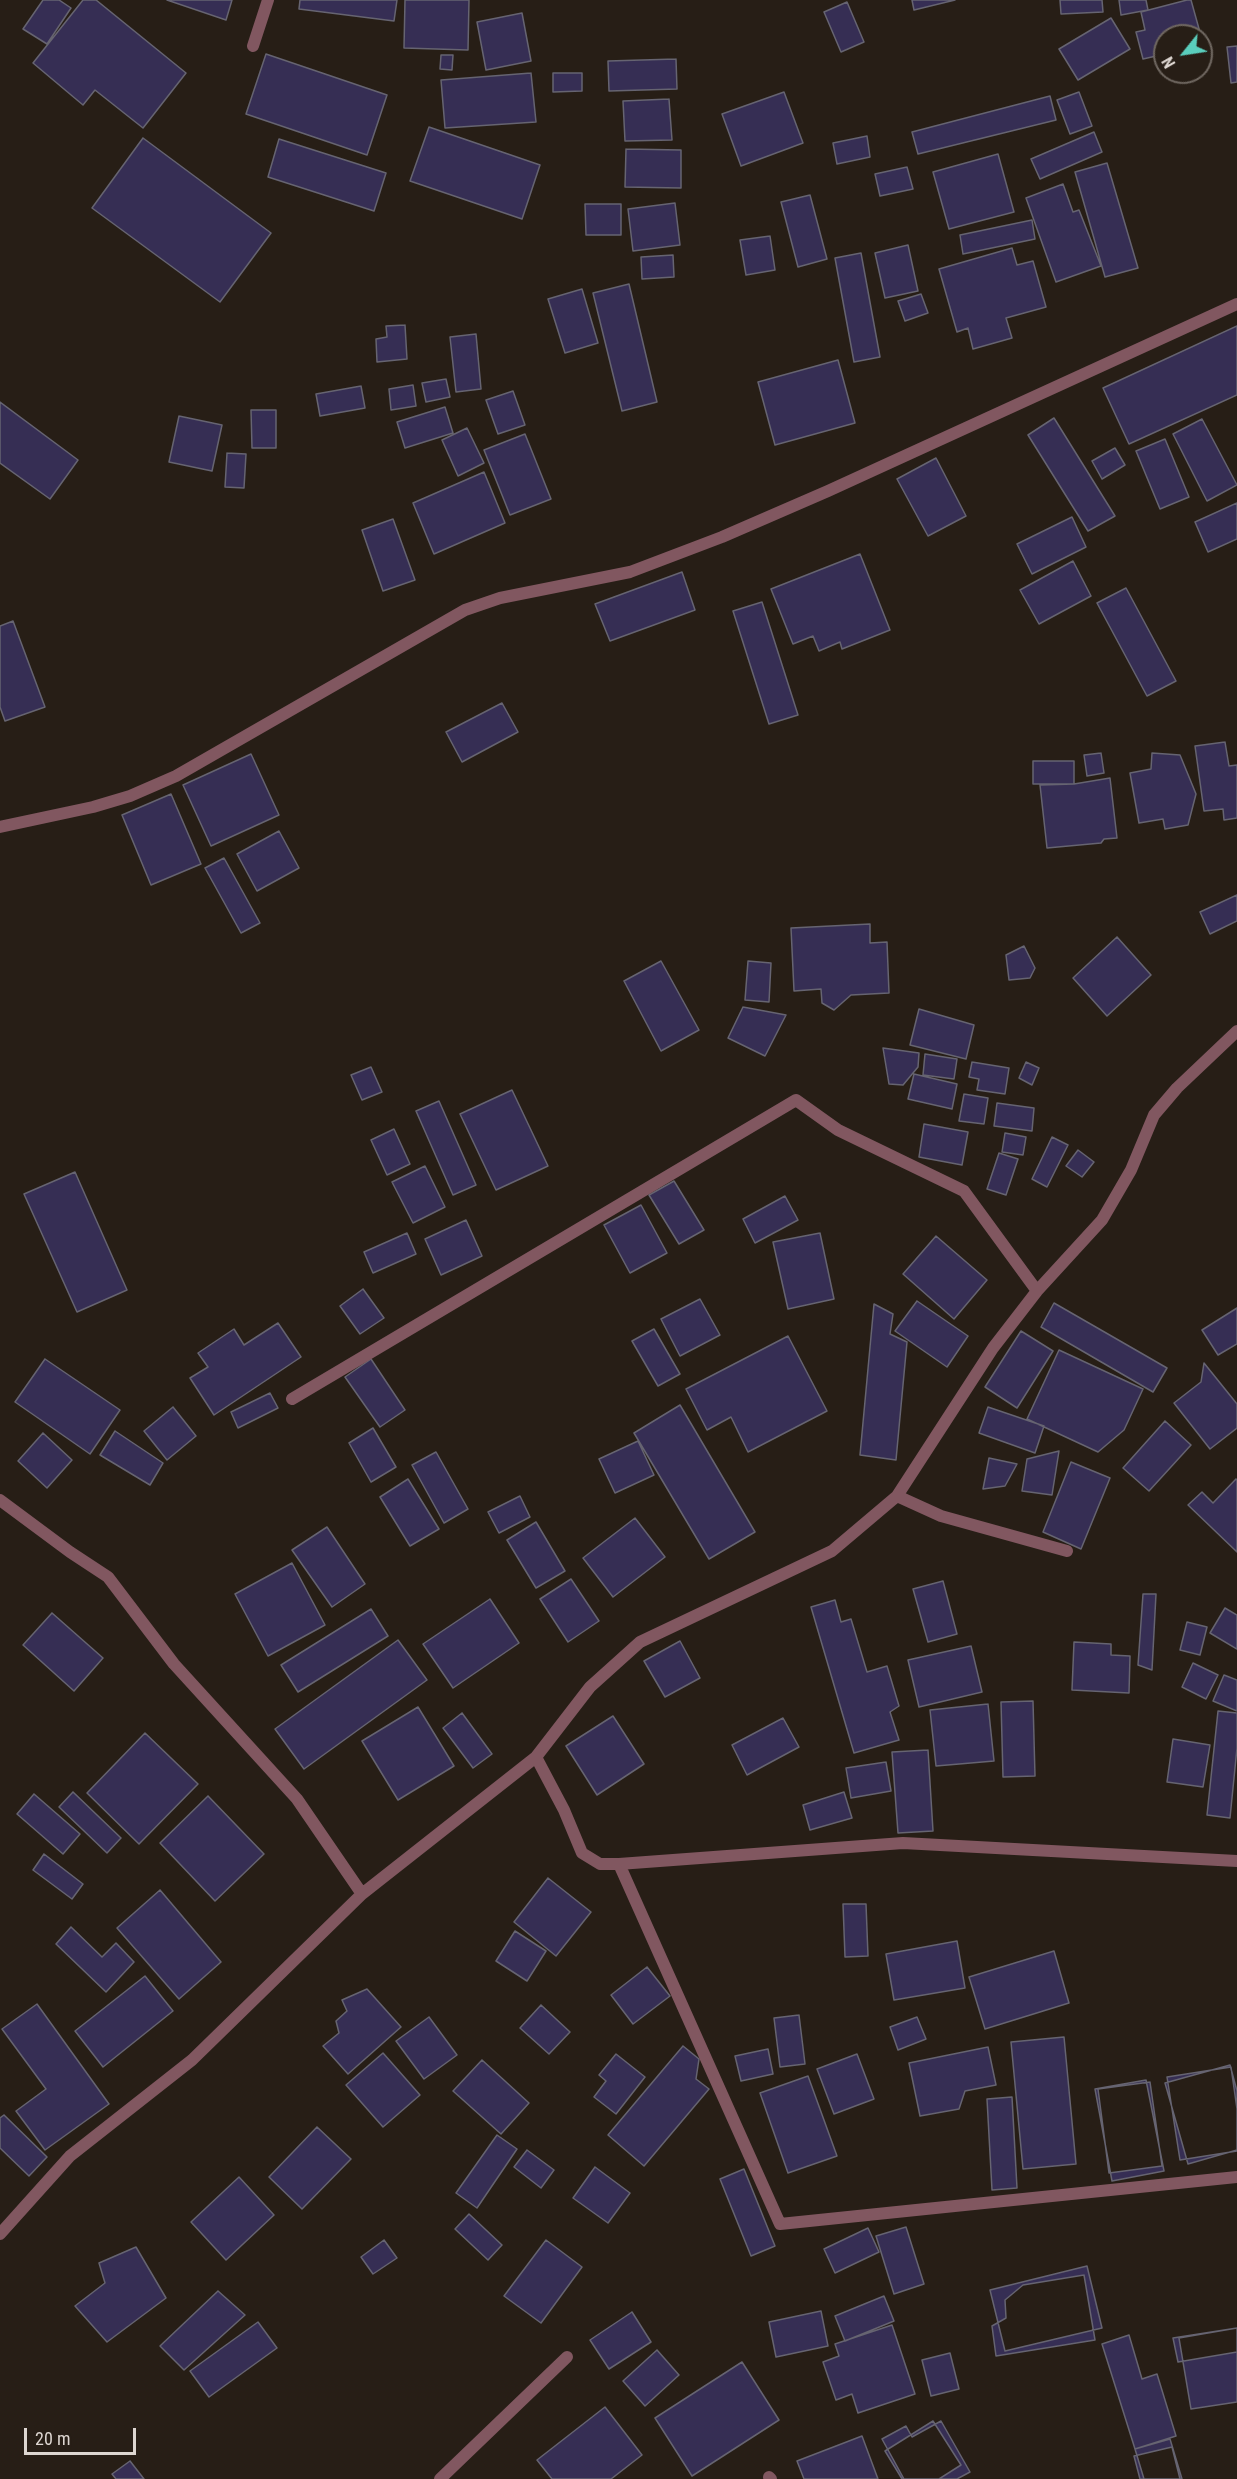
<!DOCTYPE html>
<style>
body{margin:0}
#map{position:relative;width:1237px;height:2479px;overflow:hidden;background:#271e16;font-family:"Roboto Condensed",sans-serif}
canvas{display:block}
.north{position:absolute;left:1153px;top:24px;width:60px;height:60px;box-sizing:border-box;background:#271e16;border:2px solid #706861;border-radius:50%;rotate:240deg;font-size:16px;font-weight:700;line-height:24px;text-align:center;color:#ddd6d1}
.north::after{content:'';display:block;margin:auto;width:21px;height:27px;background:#5acebd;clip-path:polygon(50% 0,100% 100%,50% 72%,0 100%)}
.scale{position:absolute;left:24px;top:2428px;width:112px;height:27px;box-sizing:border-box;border:3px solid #ddd6d1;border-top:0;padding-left:8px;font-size:18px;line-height:21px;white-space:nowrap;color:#ddd6d1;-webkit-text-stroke:4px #271e16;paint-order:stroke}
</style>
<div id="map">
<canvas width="1237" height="2479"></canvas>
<div class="north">N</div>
<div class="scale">20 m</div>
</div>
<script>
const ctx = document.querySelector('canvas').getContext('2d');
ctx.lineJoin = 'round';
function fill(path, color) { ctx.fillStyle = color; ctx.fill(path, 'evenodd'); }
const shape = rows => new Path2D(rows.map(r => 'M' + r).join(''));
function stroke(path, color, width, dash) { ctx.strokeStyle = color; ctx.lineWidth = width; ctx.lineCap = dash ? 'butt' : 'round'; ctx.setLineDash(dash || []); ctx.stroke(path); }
const building = shape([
 [43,0,59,0,71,8,47,44,23,29,43,0],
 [83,0,96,0,186,73,143,128,95,90,83,105,33,63,83,0],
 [167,0,232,0,226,20,167,0],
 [300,0,397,0,394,21,299,9,300,0],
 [405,0,469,0,468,50,404,48,405,0],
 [912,0,955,0,914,10,912,0],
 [1060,0,1102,0,1103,12,1061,14,1060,0],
 [1119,0,1146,0,1148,10,1121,15,1119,0],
 [1187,0,1191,0,1201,36,1165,36,1165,54,1143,59,1136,32,1145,30,1141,12,1187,0],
 [847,2,864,42,841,52,824,12,847,2],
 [522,13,531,61,486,70,477,22,522,13],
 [1111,18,1130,49,1078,80,1059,49,1111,18],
 [1237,46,1237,82,1231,83,1227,47,1237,46],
 [266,54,387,95,367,155,246,114,266,54],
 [441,55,453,55,452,70,440,69,441,55],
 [676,59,677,89,609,91,608,61,676,59],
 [531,73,536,122,445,128,441,80,531,73],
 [553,73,582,73,582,91,553,92,553,73],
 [784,92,803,143,741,166,722,114,784,92],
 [1079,92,1092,126,1070,134,1057,100,1079,92],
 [1050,96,1056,120,918,154,912,132,1050,96],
 [669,99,672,140,625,141,623,101,669,99],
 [429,127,540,165,522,219,410,181,429,127],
 [1094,132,1102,152,1040,179,1031,159,1094,132],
 [867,136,870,157,837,164,833,143,867,136],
 [143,138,271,233,220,302,92,208,143,138],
 [279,139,386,173,374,211,268,177,279,139],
 [626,149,681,150,681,188,625,187,626,149],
 [998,154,1014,212,949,229,933,172,998,154],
 [1107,163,1138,268,1105,277,1075,172,1107,163],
 [907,167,913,189,880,196,875,174,907,167],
 [1063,184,1073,212,1079,210,1101,266,1056,282,1026,198,1063,184],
 [810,195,827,259,798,267,781,202,810,195],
 [675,203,680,245,633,251,628,209,675,203],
 [585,204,621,204,621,235,586,235,585,204],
 [1032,220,1035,239,963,254,960,235,1032,220],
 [770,236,775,270,746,275,740,240,770,236],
 [908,245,918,291,885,298,875,253,908,245],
 [1012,248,1017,265,1033,261,1046,307,1006,318,1012,338,973,349,968,328,957,332,939,269,1012,248],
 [861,253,880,357,854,362,835,258,861,253],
 [673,255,674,277,642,279,641,257,673,255],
 [629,284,657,402,622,411,593,293,629,284],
 [582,289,598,343,565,353,548,299,582,289],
 [921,294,928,313,905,321,898,301,921,294],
 [405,325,407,359,377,362,376,339,387,337,386,326,405,325],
 [1237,326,1237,395,1129,444,1103,388,1237,326],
 [476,334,481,389,456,392,450,337,476,334],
 [838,360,855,423,775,445,758,382,838,360],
 [446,379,450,397,426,402,422,383,446,379],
 [413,385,416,406,391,410,389,389,413,385],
 [361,386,365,408,320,416,316,394,361,386],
 [513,391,525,425,498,434,486,400,513,391],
 [0,402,78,460,50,499,0,463,0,402],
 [445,407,453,433,405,448,397,422,445,407],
 [251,410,276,410,276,448,252,448,251,410],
 [179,416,222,425,212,471,169,462,179,416],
 [1054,418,1115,516,1088,531,1028,435,1054,418],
 [1202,419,1237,485,1207,501,1173,434,1202,419],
 [467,428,484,463,458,476,442,440,467,428],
 [525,434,551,499,510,515,484,450,525,434],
 [1165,439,1189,497,1160,509,1136,451,1165,439],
 [1115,448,1125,465,1102,479,1092,461,1115,448],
 [227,453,246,454,244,488,225,487,227,453],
 [936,458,966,516,928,536,897,479,936,458],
 [484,472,505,523,434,554,413,503,484,472],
 [1237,503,1237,539,1208,552,1195,522,1237,503],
 [1072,517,1086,547,1032,574,1017,544,1072,517],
 [393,519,415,580,383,591,362,530,393,519],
 [860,554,890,630,842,649,840,642,819,651,813,636,793,644,771,589,860,554],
 [1073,561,1091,596,1039,624,1020,590,1073,561],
 [682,572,695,610,610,641,595,604,682,572],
 [1126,588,1176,681,1147,696,1097,603,1126,588],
 [762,602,798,715,769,724,733,611,762,602],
 [13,621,45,707,5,721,0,707,0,626,13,621],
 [502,703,518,732,462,762,446,732,502,703],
 [1225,742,1229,766,1237,765,1237,818,1224,820,1223,809,1204,811,1195,746,1225,742],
 [1101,753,1104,773,1087,776,1084,755,1101,753],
 [1152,753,1180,755,1196,794,1188,825,1165,829,1163,819,1139,823,1130,773,1151,769,1152,753],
 [251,754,279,815,211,846,183,785,251,754],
 [1033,761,1074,761,1074,784,1033,784,1033,761],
 [1110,778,1117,838,1104,839,1101,843,1047,848,1040,785,1074,784,1110,778],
 [171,794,201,864,151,885,122,815,171,794],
 [279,831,299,868,257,891,237,854,279,831],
 [224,858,260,923,241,933,205,868,224,858],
 [1237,895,1237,921,1210,934,1200,912,1237,895],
 [870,924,870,943,887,942,889,993,851,995,834,1010,822,1003,821,989,794,991,791,928,870,924],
 [1117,937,1151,975,1107,1016,1073,978,1117,937],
 [1024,946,1035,968,1030,978,1009,980,1006,955,1024,946],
 [661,961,699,1030,661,1051,624,981,661,961],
 [748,961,771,963,769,1002,745,1000,748,961],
 [743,1007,786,1015,765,1056,728,1038,743,1007],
 [919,1009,974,1025,966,1059,910,1045,919,1009],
 [883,1048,919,1053,918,1067,903,1085,889,1084,883,1048],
 [925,1054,957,1059,954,1079,923,1075,925,1054],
 [972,1062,1009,1068,1005,1094,977,1090,979,1079,969,1077,972,1062],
 [1026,1062,1039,1068,1032,1085,1019,1078,1026,1062],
 [371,1067,382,1092,362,1100,351,1075,371,1067],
 [914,1074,957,1084,952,1109,908,1099,914,1074],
 [512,1090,548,1166,496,1190,460,1114,512,1090],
 [964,1094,988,1098,984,1124,959,1121,964,1094],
 [439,1101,476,1185,453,1195,416,1111,439,1101],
 [997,1103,1034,1108,1032,1131,994,1126,997,1103],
 [924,1124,968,1132,962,1165,919,1157,924,1124],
 [394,1129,410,1164,387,1175,371,1140,394,1129],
 [1005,1133,1026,1137,1023,1155,1002,1152,1005,1133],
 [1052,1137,1068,1145,1047,1187,1032,1179,1052,1137],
 [1078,1150,1094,1162,1082,1177,1066,1166,1078,1150],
 [999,1153,1018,1159,1006,1195,987,1189,999,1153],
 [425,1166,445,1207,413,1223,392,1182,425,1166],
 [75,1172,127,1290,77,1312,24,1194,75,1172],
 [674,1181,704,1230,679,1244,649,1195,674,1181],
 [785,1196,798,1220,755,1243,743,1219,785,1196],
 [641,1205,667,1253,630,1273,604,1225,641,1205],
 [466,1220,482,1256,441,1275,425,1239,466,1220],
 [407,1233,416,1254,373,1273,364,1252,407,1233],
 [820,1233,834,1299,788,1309,773,1242,820,1233],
 [936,1236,987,1280,954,1319,903,1274,936,1236],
 [363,1289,384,1318,360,1334,340,1306,363,1289],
 [700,1299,720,1335,680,1356,661,1319,700,1299],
 [917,1301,968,1336,947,1367,895,1331,917,1301],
 [1054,1303,1167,1368,1153,1392,1041,1327,1054,1303],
 [874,1304,893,1314,890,1334,907,1342,896,1460,860,1455,874,1304],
 [1237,1308,1237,1344,1218,1355,1202,1330,1237,1308],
 [278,1323,301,1357,214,1415,190,1378,208,1367,198,1353,234,1329,244,1345,278,1323],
 [654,1329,680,1374,658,1386,632,1341,654,1329],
 [1021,1331,1053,1351,1017,1408,985,1387,1021,1331],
 [788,1336,827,1411,748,1452,731,1417,707,1430,686,1389,788,1336],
 [1059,1350,1143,1389,1124,1430,1098,1452,1027,1419,1059,1350],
 [45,1359,120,1410,90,1454,15,1402,45,1359],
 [371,1359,405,1410,380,1427,345,1377,371,1359],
 [1204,1363,1237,1404,1237,1428,1210,1449,1174,1403,1201,1382,1204,1363],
 [270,1393,278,1408,238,1428,231,1412,270,1393],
 [680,1405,755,1532,709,1559,634,1433,680,1405],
 [173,1407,196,1436,167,1460,144,1431,173,1407],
 [988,1407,1044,1426,1035,1453,979,1433,988,1407],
 [1165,1421,1191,1445,1149,1491,1123,1468,1165,1421],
 [373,1428,396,1467,371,1482,349,1443,373,1428],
 [115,1431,163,1463,150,1485,100,1455,115,1431],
 [43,1433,72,1460,47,1488,18,1461,43,1433],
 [638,1441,654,1475,615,1493,599,1459,638,1441],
 [1059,1451,1052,1495,1022,1491,1027,1459,1059,1451],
 [436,1452,468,1509,444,1523,412,1465,436,1452],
 [989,1458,1017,1464,1005,1486,983,1489,989,1458],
 [1071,1462,1110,1478,1081,1549,1043,1532,1071,1462],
 [408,1479,439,1529,410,1546,380,1497,408,1479],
 [1236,1479,1237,1480,1237,1552,1188,1505,1202,1492,1213,1503,1236,1479],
 [520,1496,530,1517,499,1533,488,1512,520,1496],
 [635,1518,665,1557,613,1597,583,1558,635,1518],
 [536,1522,565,1571,536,1588,507,1540,536,1522],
 [327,1527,365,1584,332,1607,292,1550,327,1527],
 [292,1563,325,1625,268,1656,235,1594,292,1563],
 [571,1579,599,1621,568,1642,540,1599,571,1579],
 [943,1581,957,1634,928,1642,913,1589,943,1581],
 [1143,1594,1156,1594,1152,1670,1138,1665,1143,1594],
 [490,1599,519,1643,453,1688,423,1644,490,1599],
 [835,1600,841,1622,851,1619,867,1672,887,1666,899,1706,890,1712,899,1740,854,1753,811,1607,835,1600],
 [1225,1608,1237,1615,1237,1649,1210,1633,1225,1608],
 [371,1609,388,1636,298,1692,281,1665,371,1609],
 [52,1613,103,1658,74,1691,23,1645,52,1613],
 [1187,1622,1207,1627,1200,1655,1180,1650,1187,1622],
 [398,1640,427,1680,304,1769,275,1729,398,1640],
 [680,1641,700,1678,665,1697,644,1661,680,1641],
 [1074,1642,1111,1644,1111,1655,1130,1656,1129,1693,1072,1690,1074,1642],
 [971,1646,982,1692,919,1707,908,1660,971,1646],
 [1193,1663,1218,1675,1206,1699,1182,1687,1193,1663],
 [1224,1675,1237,1680,1237,1711,1213,1701,1224,1675],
 [1033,1701,1035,1776,1003,1777,1001,1702,1033,1701],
 [988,1704,994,1761,936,1766,930,1710,988,1704],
 [418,1707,454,1766,398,1800,362,1741,418,1707],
 [1218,1711,1237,1713,1237,1748,1230,1818,1207,1815,1218,1711],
 [462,1713,492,1754,473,1768,443,1728,462,1713],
 [613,1716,644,1764,597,1795,566,1746,613,1716],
 [783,1718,799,1747,747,1775,732,1745,783,1718],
 [145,1733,198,1784,139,1844,87,1793,145,1733],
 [1173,1739,1210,1745,1203,1787,1167,1782,1173,1739],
 [928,1750,933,1831,898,1833,892,1752,928,1750],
 [886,1762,891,1791,851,1798,846,1768,886,1762],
 [73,1792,121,1838,107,1853,59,1807,73,1792],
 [844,1792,852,1818,810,1830,803,1805,844,1792],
 [34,1794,80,1834,63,1854,17,1814,34,1794],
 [208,1796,264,1854,215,1901,160,1843,208,1796],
 [44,1854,83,1884,72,1899,33,1870,44,1854],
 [548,1878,591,1912,556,1956,514,1922,548,1878],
 [160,1890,221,1962,179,1999,117,1928,160,1890],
 [843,1904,866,1904,868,1956,845,1957,843,1904],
 [71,1927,102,1957,116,1943,134,1962,106,1992,56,1944,71,1927],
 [515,1931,546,1951,527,1981,496,1961,515,1931],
 [957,1941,965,1988,894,2000,886,1954,957,1941],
 [1054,1951,1069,2003,985,2029,969,1977,1054,1951],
 [647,1967,670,1996,633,2024,611,1995,647,1967],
 [145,1976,173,2011,103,2067,75,2031,145,1976],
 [367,1989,401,2027,348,2074,323,2046,339,2033,336,2021,347,2011,342,2000,367,1989],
 [37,2004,109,2104,45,2150,16,2111,46,2089,2,2029,37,2004],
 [541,2005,570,2032,549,2054,520,2028,541,2005],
 [799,2015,805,2064,780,2067,774,2018,799,2015],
 [429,2017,457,2055,424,2079,396,2041,429,2017],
 [917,2017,926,2039,898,2050,890,2027,917,2017],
 [1064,2037,1076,2164,1023,2169,1011,2042,1064,2037],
 [683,2046,699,2059,696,2079,709,2089,644,2166,608,2135,683,2046],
 [988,2047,996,2085,965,2091,959,2109,920,2116,909,2063,988,2047],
 [768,2049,773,2074,741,2081,735,2056,768,2049],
 [383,2053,420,2095,383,2127,346,2085,383,2053],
 [616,2054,645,2077,616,2114,594,2097,606,2081,599,2075,616,2054],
 [857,2054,874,2099,834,2114,817,2069,857,2054],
 [482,2060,529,2103,501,2134,453,2091,482,2060],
 [1230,2065,1237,2091,1237,2150,1188,2164,1165,2083,1230,2065],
 [1231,2067,1237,2109,1237,2151,1180,2160,1167,2077,1231,2067],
 [808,2076,837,2156,788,2173,760,2093,808,2076],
 [1146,2080,1164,2171,1112,2181,1095,2089,1146,2080],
 [1150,2082,1162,2166,1109,2173,1098,2089,1150,2082],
 [1012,2097,1017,2188,992,2190,987,2099,1012,2097],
 [4,2115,47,2157,29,2176,0,2148,0,2118,4,2115],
 [317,2127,351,2159,302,2209,269,2177,317,2127],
 [497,2135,517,2149,477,2208,456,2193,497,2135],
 [527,2150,554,2170,541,2188,514,2167,527,2150],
 [595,2167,630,2193,608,2223,573,2198,595,2167],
 [744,2169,775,2246,751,2256,720,2179,744,2169],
 [239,2177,274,2215,226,2260,191,2222,239,2177],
 [469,2214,502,2245,488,2260,455,2229,469,2214],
 [906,2227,924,2284,894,2294,876,2236,906,2227],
 [868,2228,879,2252,835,2273,824,2249,868,2228],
 [384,2240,397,2258,373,2274,361,2257,384,2240],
 [546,2240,582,2267,541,2323,504,2296,546,2240],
 [136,2247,166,2298,107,2342,75,2306,105,2283,99,2263,136,2247],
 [1087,2266,1102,2328,1005,2351,990,2290,1087,2266],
 [1084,2275,1095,2340,996,2356,992,2326,1006,2318,1005,2300,1023,2285,1084,2275],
 [218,2291,245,2315,184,2370,160,2346,218,2291],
 [884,2296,894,2321,845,2341,835,2316,884,2296],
 [821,2311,828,2346,776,2357,769,2322,821,2311],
 [632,2312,651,2342,609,2369,590,2340,632,2312],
 [258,2322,277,2348,209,2397,190,2371,258,2322],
 [892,2325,915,2394,858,2413,852,2394,836,2400,823,2362,839,2356,835,2344,892,2325],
 [1237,2328,1237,2402,1191,2409,1179,2338,1237,2328],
 [1237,2328,1237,2352,1178,2362,1173,2338,1237,2328],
 [1129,2335,1142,2379,1157,2374,1176,2436,1135,2449,1102,2344,1129,2335],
 [657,2350,679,2375,645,2406,623,2381,657,2350],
 [950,2353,959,2389,931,2396,922,2360,950,2353],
 [742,2362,779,2420,692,2476,655,2418,742,2362],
 [605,2407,642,2455,611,2479,552,2479,537,2460,605,2407],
 [933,2421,961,2465,939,2479,902,2479,885,2451,933,2421],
 [941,2421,970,2472,957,2479,904,2479,882,2439,906,2426,912,2437,941,2421],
 [862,2436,878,2479,804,2479,797,2461,862,2436],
 [1170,2439,1182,2479,1144,2479,1135,2449,1170,2439],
 [1172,2447,1180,2479,1140,2479,1134,2456,1172,2447],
 [130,2461,144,2479,116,2479,112,2474,130,2461]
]);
const minor = shape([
 [253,46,268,0],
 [0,827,93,807,130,796,176,776,465,610,500,598,630,572,722,537,828,491,1237,304],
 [292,1399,796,1100,838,1130,964,1191,1037,1291],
 [897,1496,941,1516,1067,1551],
 [0,1500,70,1552,108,1577,174,1664,297,1799,362,1894],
 [536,1757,564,1810,582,1853,600,1864,619,1864,903,1843,1237,1861],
 [619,1864,780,2224,1237,2177],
 [0,2234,70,2156,192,2060,362,1894,536,1757,590,1687,640,1642,832,1551,897,1496,993,1348,1037,1291,1102,1220,1131,1170,1154,1115,1177,1088,1237,1031],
 [769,2477,771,2479],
 [440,2479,567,2357]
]);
fill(building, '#362e54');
stroke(building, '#666471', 1.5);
stroke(minor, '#815760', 12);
</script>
